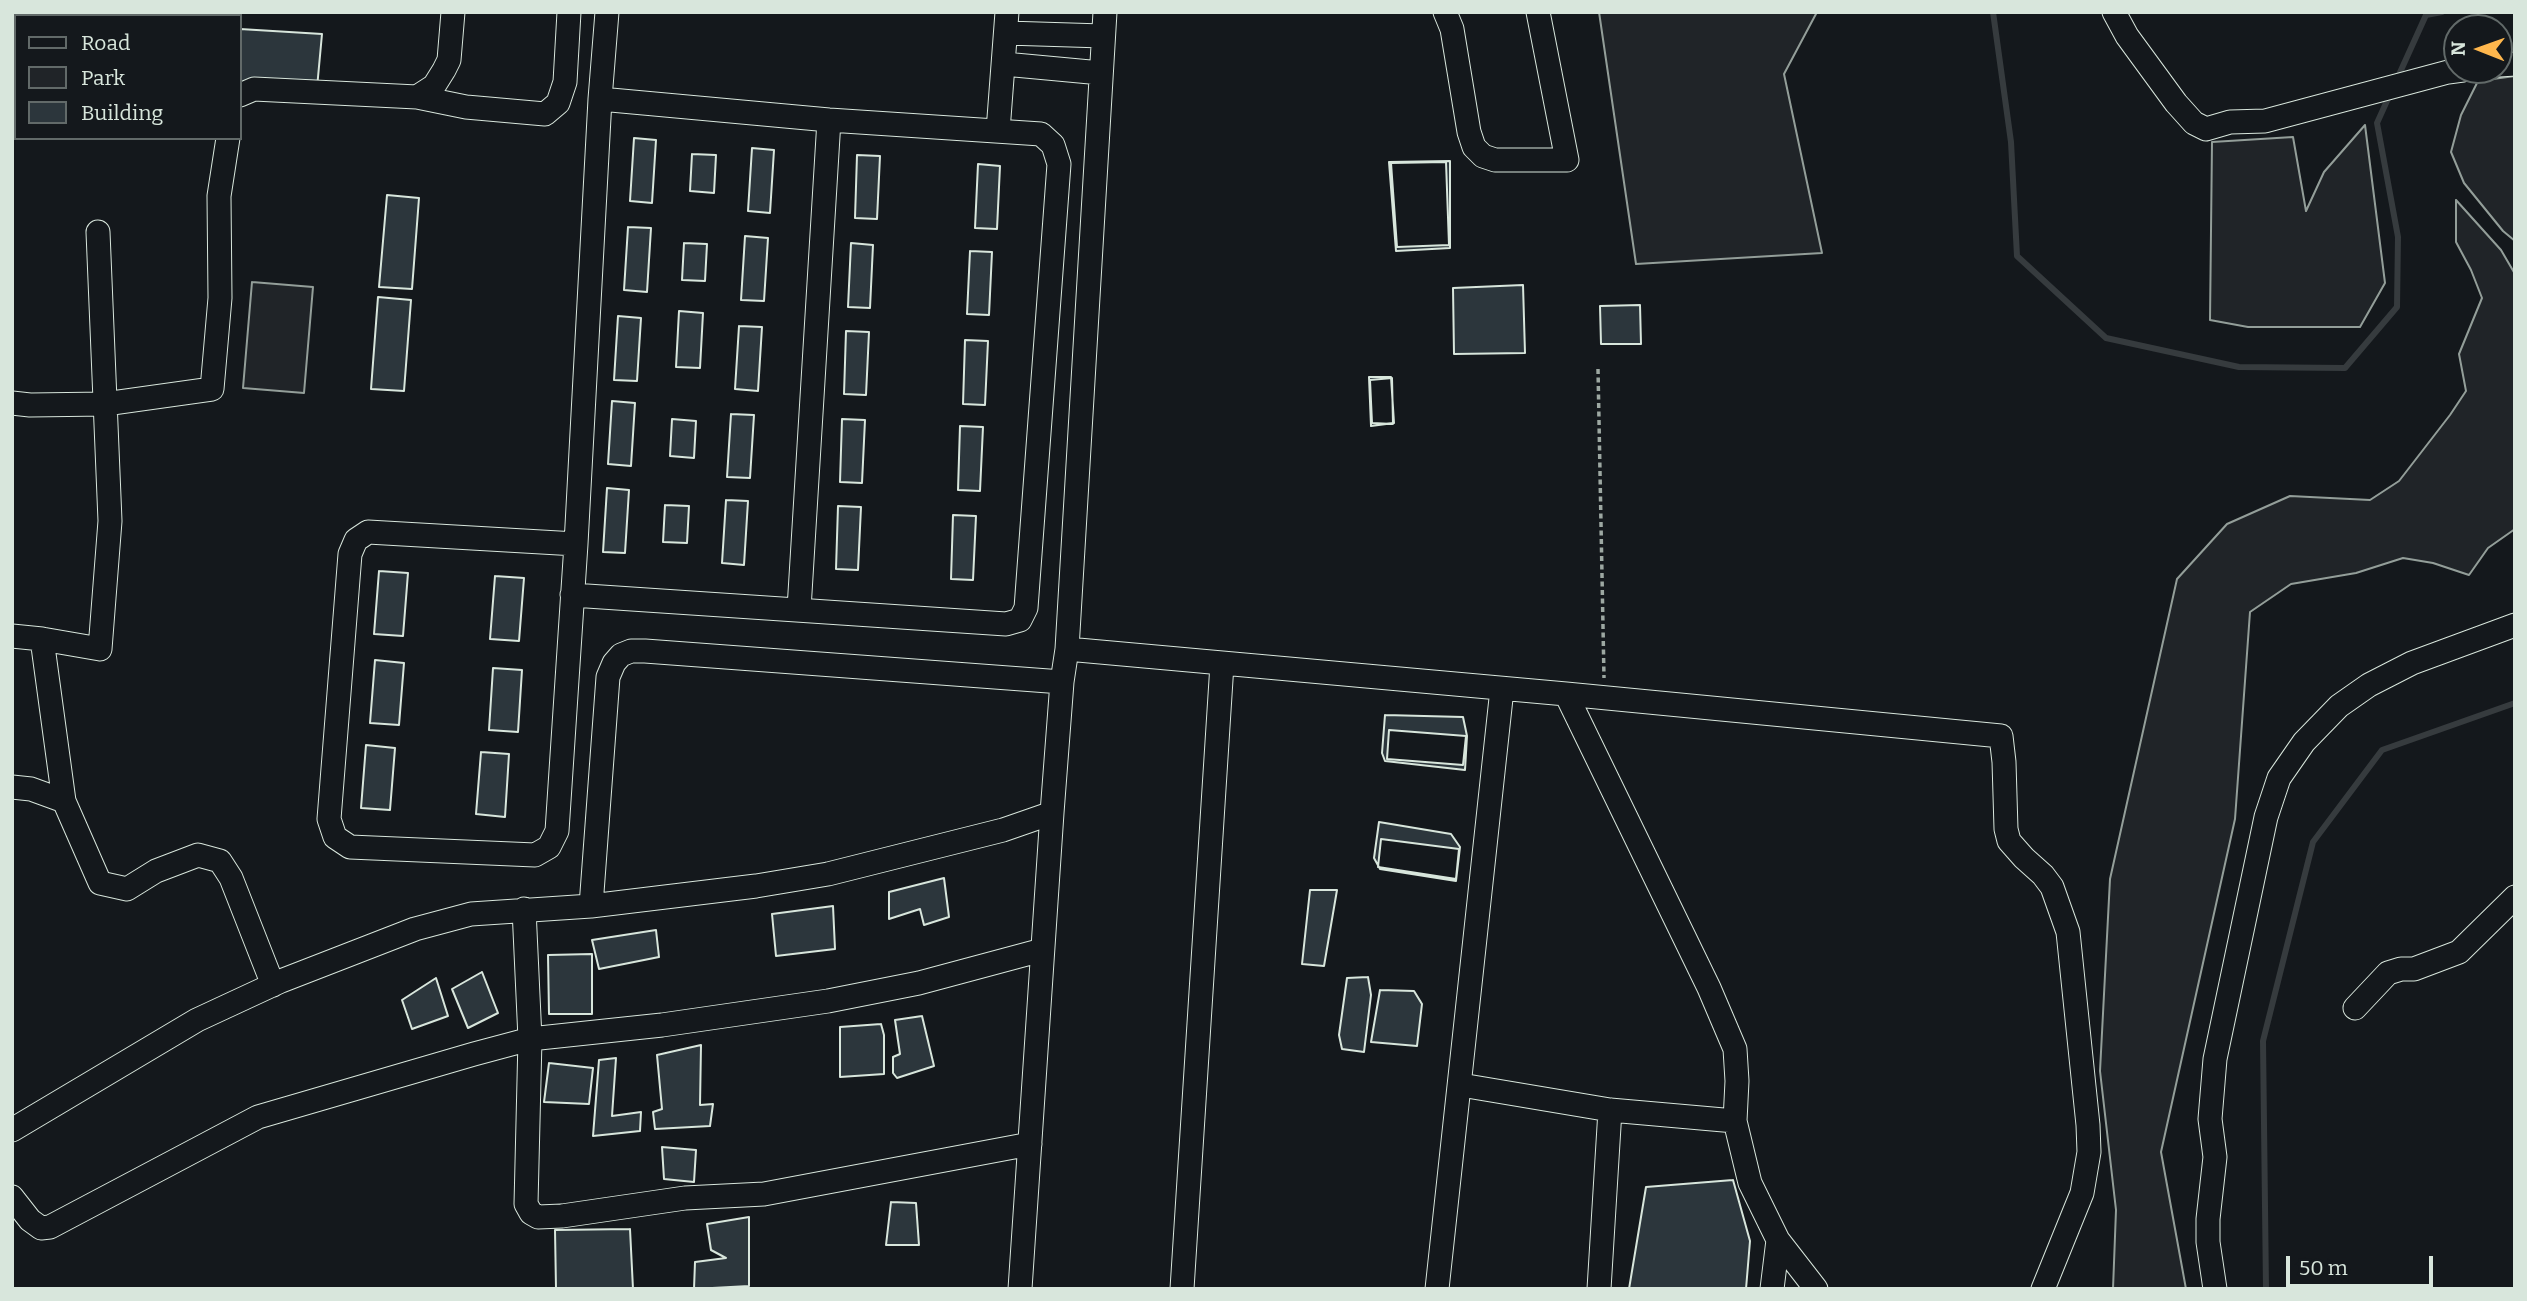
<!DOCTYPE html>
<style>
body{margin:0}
#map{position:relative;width:2527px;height:1301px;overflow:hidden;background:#14181c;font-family:Bitter,serif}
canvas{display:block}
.frame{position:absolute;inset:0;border:14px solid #d8e6dc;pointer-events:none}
.legend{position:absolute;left:14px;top:14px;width:228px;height:126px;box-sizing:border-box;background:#14181c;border:2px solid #626a69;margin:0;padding:9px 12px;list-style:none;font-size:21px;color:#d8e6dc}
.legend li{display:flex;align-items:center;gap:14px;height:35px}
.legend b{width:35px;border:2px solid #626a69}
.north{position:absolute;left:2443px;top:14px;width:70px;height:70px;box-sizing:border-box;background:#14181c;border:2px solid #626a69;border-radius:50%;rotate:271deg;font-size:19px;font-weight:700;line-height:28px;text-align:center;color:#d8e6dc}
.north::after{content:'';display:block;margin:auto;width:24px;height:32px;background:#ffb74d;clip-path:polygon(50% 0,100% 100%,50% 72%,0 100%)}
.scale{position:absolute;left:2286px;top:1256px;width:147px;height:32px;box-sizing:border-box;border:4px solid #d8e6dc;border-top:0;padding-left:9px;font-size:21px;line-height:24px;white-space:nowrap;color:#d8e6dc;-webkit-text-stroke:5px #14181c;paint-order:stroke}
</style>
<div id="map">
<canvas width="2527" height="1301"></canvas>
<div class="frame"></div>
<ul class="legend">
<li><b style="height:9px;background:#14181c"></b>Road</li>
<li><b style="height:19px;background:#202428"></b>Park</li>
<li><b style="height:19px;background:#2c363c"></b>Building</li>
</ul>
<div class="north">N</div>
<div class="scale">50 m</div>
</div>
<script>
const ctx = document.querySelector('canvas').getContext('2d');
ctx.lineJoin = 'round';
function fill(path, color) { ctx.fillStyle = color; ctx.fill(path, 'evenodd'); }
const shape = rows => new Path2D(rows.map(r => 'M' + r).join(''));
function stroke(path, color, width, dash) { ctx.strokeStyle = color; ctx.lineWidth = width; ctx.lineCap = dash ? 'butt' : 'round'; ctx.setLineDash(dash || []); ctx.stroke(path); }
const green = shape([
 [1599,12,1817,12,1784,74,1822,253,1636,264,1599,12],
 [2515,76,2515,241,2503,231,2464,183,2451,152,2461,115,2478,81,2515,76],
 [2365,125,2385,283,2360,327,2248,327,2210,320,2212,142,2293,137,2306,211,2324,172,2365,125],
 [2456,200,2501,250,2515,274,2515,529,2488,548,2469,575,2433,563,2403,558,2356,573,2291,584,2250,612,2235,819,2161,1152,2186,1289,2113,1289,2116,1210,2100,1071,2110,879,2177,579,2227,524,2290,496,2370,500,2399,481,2450,415,2466,391,2459,354,2482,298,2471,270,2456,242,2456,200],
 [252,282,313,287,304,393,243,388,252,282]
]);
const stream = shape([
 [1993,12,2011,142,2017,256,2106,338,2239,367,2345,368,2397,307,2398,237,2377,123,2391,92],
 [2397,79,2426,15,2442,12],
 [2266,1289,2263,1041,2313,842,2382,750,2515,703]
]);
const building = shape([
 [240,29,322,34,317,88,240,82,240,29],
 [634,138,656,140,652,203,630,201,634,138],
 [752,148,774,150,770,213,748,211,752,148],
 [692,154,716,155,714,193,690,191,692,154],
 [857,155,880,156,877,219,855,218,857,155],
 [1450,161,1450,248,1396,251,1389,162,1450,161],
 [1446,162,1449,245,1397,247,1391,163,1446,162],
 [978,164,1000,166,997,229,975,228,978,164],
 [387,195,419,198,412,289,379,287,387,195],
 [628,227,651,228,647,292,624,290,628,227],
 [745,236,768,238,764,301,741,300,745,236],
 [684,243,707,244,705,281,682,280,684,243],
 [851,243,873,245,870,308,848,307,851,243],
 [970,251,992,252,989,315,967,314,970,251],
 [1523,285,1525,353,1454,354,1453,288,1523,285],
 [378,297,411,300,404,391,371,389,378,297],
 [1640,305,1641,344,1601,344,1600,306,1640,305],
 [679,311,703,313,700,368,676,367,679,311],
 [618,316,641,318,637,381,614,380,618,316],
 [739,326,762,327,758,391,735,389,739,326],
 [846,331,869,332,866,395,844,394,846,331],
 [965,340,988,341,985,405,963,404,965,340],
 [1369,377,1391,377,1394,423,1371,426,1369,377],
 [1392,378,1393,424,1372,423,1370,380,1392,378],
 [612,401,635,403,631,466,608,464,612,401],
 [731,414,754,415,750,478,727,477,731,414],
 [672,419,696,421,694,458,670,456,672,419],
 [842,419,865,420,862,483,840,482,842,419],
 [960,426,983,427,980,491,958,490,960,426],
 [607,488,629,490,625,553,603,552,607,488],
 [726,500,748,501,744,565,722,563,726,500],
 [665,505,689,506,687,543,663,542,665,505],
 [838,506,861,507,858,570,836,569,838,506],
 [953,515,976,516,973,580,951,579,953,515],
 [379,571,408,573,403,636,374,634,379,571],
 [495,576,524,578,519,641,490,639,495,576],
 [375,660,404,663,399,725,370,723,375,660],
 [493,668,522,670,518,732,489,730,493,668],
 [1385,715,1463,717,1467,736,1465,770,1385,761,1382,753,1385,715],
 [1389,730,1466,736,1463,765,1387,759,1389,730],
 [366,745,395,748,390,810,361,808,366,745],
 [481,752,509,754,505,817,476,814,481,752],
 [1379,822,1451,834,1460,847,1456,881,1380,869,1374,858,1379,822],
 [1381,839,1459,849,1456,879,1378,867,1381,839],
 [944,878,949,917,924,925,920,909,889,919,889,892,944,878],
 [1310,890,1337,890,1324,966,1302,964,1310,890],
 [833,906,835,949,776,956,772,914,833,906],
 [656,930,659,957,599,969,592,940,656,930],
 [592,954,592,1014,549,1014,548,955,592,954],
 [482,972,498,1013,468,1028,452,989,482,972],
 [1368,977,1371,995,1364,1052,1342,1049,1339,1035,1347,978,1368,977],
 [436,978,448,1016,412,1029,402,1000,436,978],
 [1380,990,1414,991,1422,1004,1417,1046,1371,1042,1380,990],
 [922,1016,934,1066,897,1078,893,1073,893,1057,900,1054,895,1020,922,1016],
 [881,1024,884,1035,884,1074,840,1077,840,1027,881,1024],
 [701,1045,700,1105,713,1104,710,1126,655,1129,653,1112,662,1109,657,1055,701,1045],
 [616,1058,612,1116,641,1112,640,1131,593,1136,599,1060,616,1058],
 [549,1063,593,1068,589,1104,544,1102,549,1063],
 [662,1147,696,1150,694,1182,664,1179,662,1147],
 [1733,1180,1750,1241,1746,1289,1629,1289,1646,1187,1733,1180],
 [891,1202,916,1203,919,1245,886,1245,891,1202],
 [749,1217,749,1286,694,1289,695,1262,726,1258,711,1250,707,1224,749,1217],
 [630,1229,633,1289,556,1289,555,1230,630,1229]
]);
const path = shape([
 [1598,369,1604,678]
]);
const minor = shape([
 [1445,12,1452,29,1469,132,1474,147,1483,156,1495,160,1567,160,1538,12],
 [2114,12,2127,36,2176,103,2194,123,2206,129,2230,122,2265,121,2448,72,2463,70],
 [1006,33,1103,36],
 [1004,64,1101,73],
 [2499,65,2515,64],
 [240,95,254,89,417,97,434,86,444,70,449,60,453,12],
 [417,97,466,107,545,114,558,103,565,82,569,12],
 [998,131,1007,12],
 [12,403,30,405,105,404,212,389,220,298,219,196,228,138],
 [576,544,368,532,356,540,350,554,329,819,335,837,350,847,535,855,549,847,557,831,576,544,600,99,607,12],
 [572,595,1006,624,1020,620,1026,608,1059,164,1053,145,1041,134,829,120,600,99],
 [799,609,829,120],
 [12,636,42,639],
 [1067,649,1566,694,1709,988,1735,1049,1737,1081,1735,1121,1750,1183,1778,1240,1816,1289],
 [1566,694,2001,736,2004,762,2006,829,2009,841,2024,858,2043,875,2052,887,2068,932,2088,1125,2089,1152,2082,1193,2043,1289],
 [12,787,31,789,64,801,100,883,127,889,156,871,198,855,220,861,231,878,273,985],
 [64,801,42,639,100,649,110,521,98,232],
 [591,906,608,677,614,663,621,655,631,651,645,651,1062,682],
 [524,909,530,1039,526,1204,531,1213,538,1217,562,1216,685,1198,764,1194,1030,1144],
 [2355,1008,2388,973,2401,969,2414,969,2459,952,2515,897],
 [1461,1085,1610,1110,1735,1121],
 [12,1130,197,1020,281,981,415,929,471,914,591,906,756,886,828,874,1003,830,1052,813],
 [12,1197,30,1220,41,1228,50,1227,258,1117,474,1054,530,1039,662,1025,828,1001,919,983,1042,950],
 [1020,1289,1052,813,1062,682,1067,649,1105,12],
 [1182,1289,1222,664],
 [1437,1289,1502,689],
 [1599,1289,1610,1110],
 [1772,1289,1778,1240],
 [2215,1289,2208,1242,2208,1219,2215,1157,2210,1119,2215,1059,2266,817,2279,778,2304,742,2339,706,2369,685,2412,663,2515,625]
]);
fill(green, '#202428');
stroke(green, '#939e99', 2);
stroke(stream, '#363b3e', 6);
fill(building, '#2c363c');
stroke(building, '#d8e6dc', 2);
stroke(minor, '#d8e6dc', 25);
stroke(path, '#9da8a2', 3.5, [5, 3.5]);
stroke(minor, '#14181c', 23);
</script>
